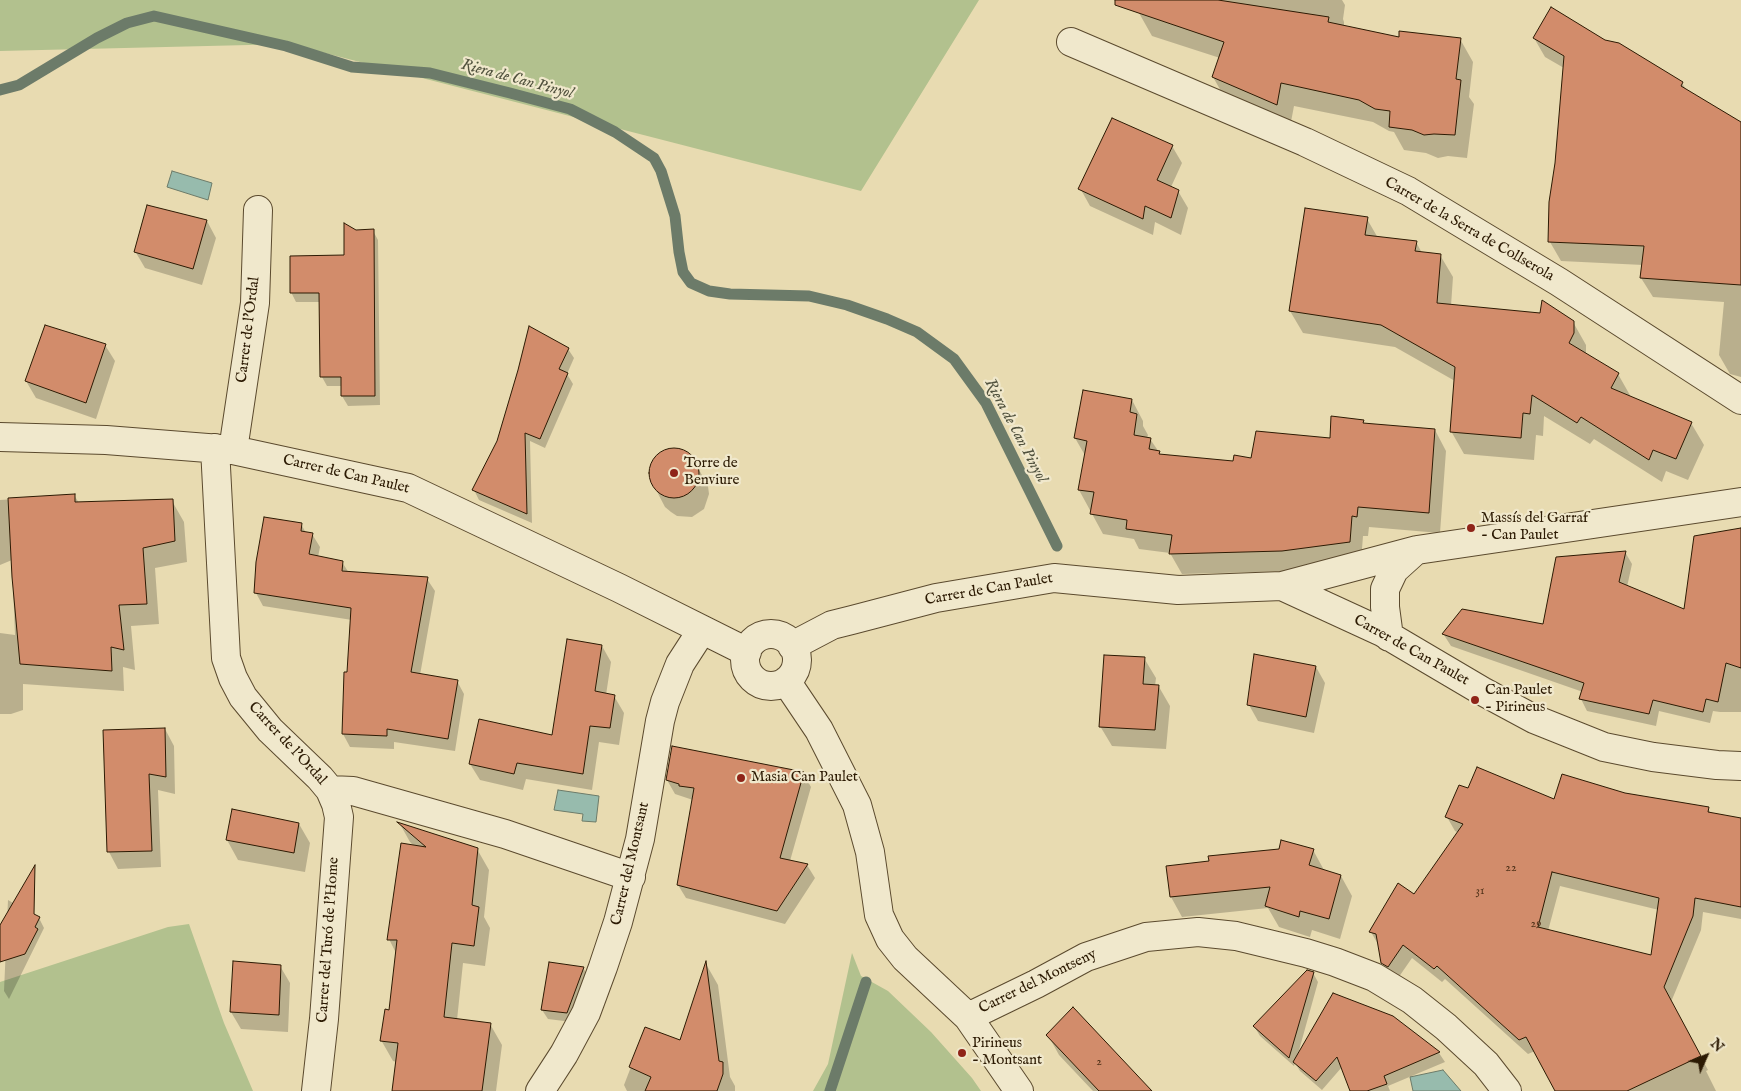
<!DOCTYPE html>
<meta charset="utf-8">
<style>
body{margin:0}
#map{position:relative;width:1741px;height:1091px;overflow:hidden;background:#e8dbb1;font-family:"IM FELL English",serif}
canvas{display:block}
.north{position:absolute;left:1681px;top:1031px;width:50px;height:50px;-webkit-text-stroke:4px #f0e8cc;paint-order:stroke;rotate:46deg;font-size:14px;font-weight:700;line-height:20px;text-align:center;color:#2c1a03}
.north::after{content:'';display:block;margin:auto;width:18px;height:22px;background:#2c1a03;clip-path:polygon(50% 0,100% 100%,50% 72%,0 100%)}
</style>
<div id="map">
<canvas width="1741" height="1091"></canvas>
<div class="north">N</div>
</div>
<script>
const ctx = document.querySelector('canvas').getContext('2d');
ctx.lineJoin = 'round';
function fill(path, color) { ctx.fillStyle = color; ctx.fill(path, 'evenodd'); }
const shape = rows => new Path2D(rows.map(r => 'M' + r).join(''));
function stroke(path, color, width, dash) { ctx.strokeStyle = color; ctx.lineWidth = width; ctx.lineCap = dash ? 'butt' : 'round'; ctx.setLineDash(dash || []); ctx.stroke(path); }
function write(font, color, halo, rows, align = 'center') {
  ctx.font = font + ' "IM FELL English",serif'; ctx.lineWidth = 4.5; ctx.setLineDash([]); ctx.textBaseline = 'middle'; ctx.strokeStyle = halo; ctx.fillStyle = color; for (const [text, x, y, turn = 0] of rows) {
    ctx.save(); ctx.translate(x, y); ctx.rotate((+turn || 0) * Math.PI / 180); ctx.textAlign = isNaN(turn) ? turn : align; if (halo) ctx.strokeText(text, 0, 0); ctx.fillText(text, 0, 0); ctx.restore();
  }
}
const green = shape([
 [0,0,979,0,861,191,290,44,0,51],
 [189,924,224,1023,253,1091,0,1091,0,982,168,927],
 [852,953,861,976,888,991,931,1032,972,1078,981,1091,813,1091,828,1064]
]);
const water = shape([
 [172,171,212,183,208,200,167,187,172,171],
 [558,790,599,796,596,822,582,821,583,814,554,810,558,790],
 [1443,1070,1461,1091,1413,1091,1410,1077,1443,1070]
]);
const shadow = shape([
 [1143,0,1342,0,1345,5,1343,19,1344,22,1344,27,1400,39,1460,39,1473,62,1469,97,1474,104,1467,158,1448,156,1438,158,1426,153,1404,150,1394,132,1389,131,1373,122,1294,106,1290,127,1226,100,1213,77,1220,58,1152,36,1139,13],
 [1534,38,1604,41,1682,83,1687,91,1741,123,1741,377,1730,374,1719,355,1724,302,1653,297,1641,278,1643,265,1561,261,1550,242,1564,68,1545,57],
 [1172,146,1182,163,1171,187,1178,191,1188,208,1181,235,1155,222,1153,235,1090,206,1080,188],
 [1367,219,1378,238,1416,242,1422,253,1440,255,1453,277,1451,306,1573,322,1586,345,1586,355,1618,374,1631,397,1691,423,1704,445,1688,480,1666,471,1662,482,1594,439,1590,444,1544,416,1543,436,1536,435,1534,460,1464,454,1451,431,1455,381,1395,347,1303,333,1290,311],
 [207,221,216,238,202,285,145,268,135,251],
 [356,231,373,231,378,240,380,405,348,406,342,396,342,386,327,386,322,377,320,302,296,302,291,292,346,257],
 [105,345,115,361,96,419,36,398,26,381],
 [568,349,574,358,567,374,573,384,545,448,530,441,532,523,479,500,474,490],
 [1132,400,1143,421,1143,426,1148,435,1147,438,1150,439,1161,455,1234,462,1252,460,1331,439,1363,422,1364,424,1435,430,1446,451,1440,533,1369,527,1368,536,1363,536,1361,562,1294,571,1182,574,1170,553,1139,549,1134,539,1103,534,1079,490,1086,457,1075,438],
 [671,450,687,453,693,459,708,486,709,494,704,509,692,517,677,516,671,512,665,507,654,486,650,471,652,464,656,457,663,452],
 [74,495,79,503,172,501,184,522,187,562,155,568,159,624,131,626,135,670,123,667,124,691,23,684,23,710,11,714,0,714,0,633,15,635,12,560,0,565,0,500],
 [301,524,306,533,312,534,320,547,318,557,342,562,349,573,427,579,435,591,420,675,457,681,464,694,455,751,394,742,394,749,350,747,343,734,345,673,348,673,352,620,263,606,256,593],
 [1741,529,1741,712,1720,712,1713,711,1710,723,1659,711,1656,726,1587,711,1581,699,1583,692,1451,646,1444,635,1544,625,1625,552,1632,564,1627,587,1685,611],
 [602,646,611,662,606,695,614,696,624,713,619,745,599,742,592,790,526,779,523,790,480,780,470,764,554,737],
 [1144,658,1156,678,1155,686,1159,687,1170,706,1166,749,1112,746,1100,726],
 [1316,667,1325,683,1314,733,1258,721,1249,705],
 [165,729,174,746,175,794,158,790,161,867,118,869,109,852],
 [803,773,811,787,790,861,807,865,815,878,785,924,686,898,678,885,693,800,675,794,667,780],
 [1468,790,1555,801,1625,795,1708,808,1711,814,1741,820,1741,919,1703,912,1701,930,1671,1002,1708,1070,1706,1071,1716,1091,1556,1091,1535,1051,1528,1054,1445,979,1442,982,1412,958,1396,981,1390,977,1382,962,1379,946,1371,932,1415,896,1459,833,1455,831,1447,817],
 [1560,886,1659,910,1652,956,1548,931],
 [299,824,310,843,305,872,238,860,227,840],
 [400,824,477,849,489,870,484,917,490,928,485,966,463,963,457,1020,490,1024,502,1045,496,1091,393,1091,397,1062,393,1061,381,1040,390,1011,396,953,389,939,415,847,410,842],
 [1313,850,1324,870,1341,876,1352,896,1340,939,1312,930,1310,937,1279,927,1268,908,1182,917,1171,897,1168,867],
 [8,900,39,918,44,928,9,999,4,991],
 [706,964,718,985,730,1077,735,1086,735,1091,627,1091,624,1085,646,1028,681,1042],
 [280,966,290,983,288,1032,241,1029,231,1012],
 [583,968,589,977,572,1022,548,1019,542,1010],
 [1313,973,1318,982,1298,1054,1393,1017,1439,1053,1445,1062,1388,1086,1390,1091,1351,1091,1342,1067,1322,1090,1300,1071,1295,1063,1294,1066,1260,1036,1254,1026],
 [1048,1035,1150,1091,1093,1091,1059,1055]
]);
const stream = shape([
 [0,90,19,85,97,38,127,23,154,16,286,46,352,67,430,73,510,93,570,109,615,132,654,158,661,171,675,216,679,252,683,272,691,283,709,291,730,294,809,296,847,305,887,319,917,332,954,359,986,403,1057,546],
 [830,1091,866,982]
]);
const building = shape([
 [1115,0,1218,0,1329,17,1328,22,1399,37,1399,31,1461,38,1456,79,1461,80,1455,135,1434,134,1424,135,1412,130,1389,127,1390,111,1375,109,1359,100,1281,83,1277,105,1212,77,1224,42,1115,5,1115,0],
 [1551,7,1605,40,1619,43,1683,82,1681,86,1741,122,1741,285,1640,278,1644,246,1548,242,1549,202,1555,163,1564,56,1533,38,1551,7],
 [1112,118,1173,145,1157,180,1179,190,1171,218,1145,206,1143,219,1078,189,1112,118],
 [147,205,207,220,193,269,134,252,147,205],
 [1305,208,1368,217,1365,235,1417,241,1415,251,1441,254,1437,303,1540,313,1542,300,1574,321,1574,333,1569,343,1619,373,1611,388,1692,422,1676,459,1653,450,1649,460,1581,417,1577,423,1532,395,1530,414,1523,413,1521,438,1450,432,1455,367,1381,325,1289,311,1305,208],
 [344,223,356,230,374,229,375,396,341,396,341,377,320,377,319,293,290,293,290,256,344,255,344,223],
 [45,325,106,344,86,403,25,381,45,325],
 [529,326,569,348,559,369,568,373,540,439,525,433,527,514,472,490,497,441,518,370,529,326],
 [1083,390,1132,399,1130,412,1137,414,1134,435,1151,438,1149,449,1160,451,1159,454,1233,461,1234,455,1251,458,1256,431,1330,438,1331,416,1364,420,1363,423,1435,429,1429,513,1358,507,1357,517,1352,516,1350,542,1282,551,1169,554,1172,535,1126,529,1127,520,1090,514,1094,492,1078,490,1087,441,1074,438,1083,390],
 '649 473a25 25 0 1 1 50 0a25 25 0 1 1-50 0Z',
 [75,494,75,502,173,499,175,541,143,548,147,604,119,605,124,650,111,647,112,671,20,664,12,577,8,498,75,494],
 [264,517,302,523,301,531,313,533,309,554,343,561,342,571,428,577,411,672,458,680,448,739,387,729,387,736,342,734,344,672,347,672,351,608,254,593,256,562,264,517],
 [1741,528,1741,668,1726,663,1718,702,1706,699,1703,712,1653,700,1649,714,1579,699,1584,683,1442,634,1462,609,1543,624,1556,557,1626,551,1619,582,1684,609,1694,536,1741,528],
 [567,639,602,645,595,691,615,695,610,728,590,726,583,774,517,763,514,774,469,764,479,719,552,735,567,639],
 [1254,654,1316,666,1306,717,1247,705,1254,654],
 [1104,655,1145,657,1143,684,1159,685,1155,730,1099,727,1104,655],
 [165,728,166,777,149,774,152,851,107,852,103,730,165,728],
 [672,746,804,772,780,858,808,864,777,911,677,885,694,788,679,786,679,784,666,780,672,746],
 [1477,767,1554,799,1562,774,1625,793,1709,807,1708,812,1741,818,1741,907,1695,898,1693,916,1664,987,1701,1056,1627,1091,1555,1091,1526,1037,1519,1040,1437,966,1434,969,1403,945,1388,967,1381,963,1376,934,1369,932,1398,883,1414,894,1463,824,1445,817,1459,785,1468,788,1477,767],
 [1552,872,1659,898,1651,955,1538,927,1552,872],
 [232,809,299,823,294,853,226,840,232,809],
 [397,822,478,848,472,905,479,907,474,946,452,943,444,1017,491,1023,482,1091,392,1091,398,1043,380,1041,385,1009,389,1010,397,940,387,940,401,843,426,847,397,822],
 [1281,840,1314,849,1309,865,1341,875,1329,919,1300,911,1299,917,1265,906,1270,887,1170,897,1166,866,1209,861,1208,856,1279,849,1281,840],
 [35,865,34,914,40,917,35,927,38,929,25,954,0,962,0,925,35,865],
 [233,961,281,965,279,1015,230,1012,233,961],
 [706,961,719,1061,723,1062,723,1074,717,1091,645,1091,651,1077,629,1067,645,1027,680,1040,706,961],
 [549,962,584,967,567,1013,541,1010,549,962],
 [1307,970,1314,972,1289,1058,1253,1026,1307,970],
 [1333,993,1393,1016,1440,1052,1384,1076,1387,1084,1367,1091,1350,1091,1337,1057,1316,1081,1293,1062,1333,993],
 [1073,1007,1152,1091,1099,1091,1046,1035,1073,1007]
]);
const minor = shape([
 [1071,42,1305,142,1408,191,1559,282,1741,400],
 [0,437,106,440,233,450,408,488,619,588,747,652],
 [215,448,226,658,233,678,243,697,270,730,320,778,330,790,336,804,339,817,324,1019,316,1091],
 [233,450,255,303,258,210],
 [1282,586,1382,632,1482,691,1534,719,1604,747,1653,757,1717,765,1741,766],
 '745 660a26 26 0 1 1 52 0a26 26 0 1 1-52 0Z',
 [1389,637,1385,607,1385,589,1394,570,1415,551],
 [792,646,832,625,852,620,936,598,1054,578,1178,590,1282,586,1417,550,1741,502],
 [786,681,819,730,857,805,870,852,879,915,890,939,905,958,968,1017,1019,1091],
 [330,790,353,791,505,834,631,877],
 [968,1017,1036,984,1086,957,1146,937,1198,932,1236,936,1306,953,1335,962,1374,977,1412,1000,1446,1027,1486,1064,1507,1091],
 [540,1091,564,1054,586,1013,603,967,618,922,640,839,660,721,665,702,680,664,702,630]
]);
const markers = [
 [674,473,5,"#8f2418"],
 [1471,528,5,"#8f2418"],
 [1475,700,5,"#8f2418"],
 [741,778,5,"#8f2418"],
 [962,1053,5,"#8f2418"]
];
const numberNames = [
 ["22",1511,869],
 ["31",1480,892],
 ["29",1536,925],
 ["2",1099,1063]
];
const streetNames = [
 ["Carrer de la Serra de Collserola",1469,230,30],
 ["Carrer de l'Ordal",249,330,-83],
 ["Carrer de Can Paulet",346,475,13],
 ["Carrer de Can Paulet",989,590,-10],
 ["Carrer de Can Paulet",1411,651,29],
 ["Carrer de l'Ordal",287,744,47],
 ["Carrer del Montsant",631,864,-77],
 ["Carrer del Turó de l'Home",329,940,-86],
 ["Carrer del Montseny",1038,982,-26]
];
const poiNames = [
 ["Torre de",684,464],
 ["Benviure",684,481],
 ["Massís del Garraf",1481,519],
 ["- Can Paulet",1481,536],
 ["Can Paulet",1485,691],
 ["- Pirineus",1485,708],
 ["Masia Can Paulet",751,778],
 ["Pirineus",972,1044],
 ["- Montsant",972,1061]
];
const waterNames = [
 ["Riera de Can Pinyol",517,80,15],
 ["Riera de Can Pinyol",1015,431,62]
];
fill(green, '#b2c18e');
fill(water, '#97bbad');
stroke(water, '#6c7b69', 1);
fill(shadow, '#0003');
stroke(stream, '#6c7b69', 11);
fill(building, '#d28c6b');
stroke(building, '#2c1a03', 1);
stroke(minor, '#5b4a2e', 30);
stroke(minor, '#f0e8cc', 28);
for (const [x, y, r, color] of markers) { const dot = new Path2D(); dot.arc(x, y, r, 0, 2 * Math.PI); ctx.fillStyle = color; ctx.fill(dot); stroke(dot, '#f0e8cc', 2); }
write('12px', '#56361d', null, numberNames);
write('15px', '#2c1a03', '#f0e8cc', streetNames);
write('15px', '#2c1a03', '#f0e8cc', poiNames, 'left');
write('italic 16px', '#51523e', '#f0e8cc', waterNames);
</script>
